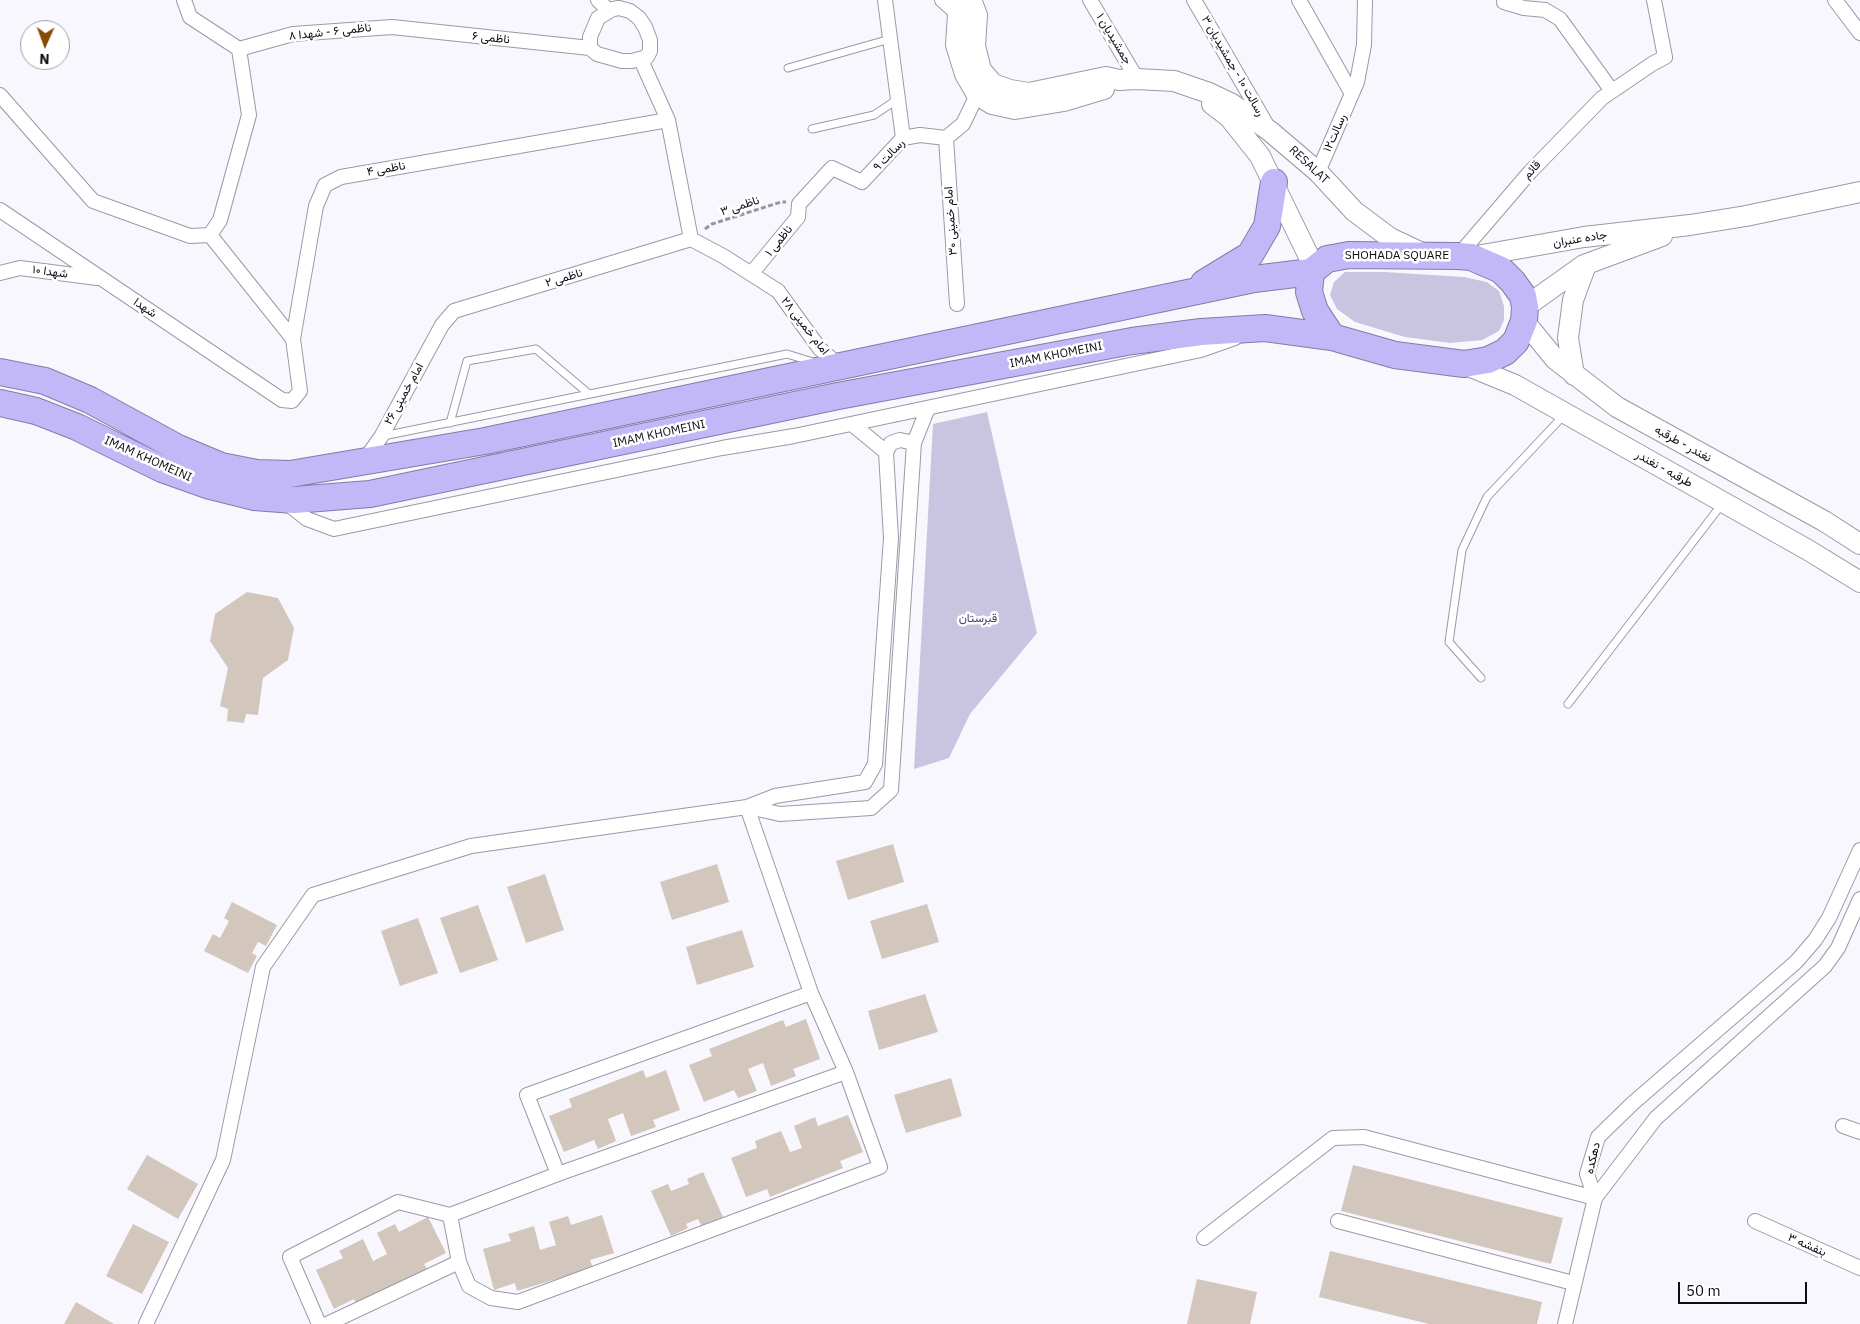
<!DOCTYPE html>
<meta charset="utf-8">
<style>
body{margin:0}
#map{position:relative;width:1860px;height:1324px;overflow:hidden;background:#f8f7fd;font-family:"IBM Plex Sans",sans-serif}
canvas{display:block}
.north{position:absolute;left:20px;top:20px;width:50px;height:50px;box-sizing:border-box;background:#fff;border:1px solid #9f9ea0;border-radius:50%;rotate:182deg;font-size:14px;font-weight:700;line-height:20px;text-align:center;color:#0e0d12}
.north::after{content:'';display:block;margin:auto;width:18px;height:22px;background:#874b04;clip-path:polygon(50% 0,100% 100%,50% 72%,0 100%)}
.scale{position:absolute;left:1678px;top:1282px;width:129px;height:22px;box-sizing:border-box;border:2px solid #0e0d12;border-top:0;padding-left:6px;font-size:15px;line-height:18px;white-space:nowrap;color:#0e0d12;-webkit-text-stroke:4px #fff;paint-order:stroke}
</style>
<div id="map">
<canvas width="1860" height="1324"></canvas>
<div class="north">N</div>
<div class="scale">50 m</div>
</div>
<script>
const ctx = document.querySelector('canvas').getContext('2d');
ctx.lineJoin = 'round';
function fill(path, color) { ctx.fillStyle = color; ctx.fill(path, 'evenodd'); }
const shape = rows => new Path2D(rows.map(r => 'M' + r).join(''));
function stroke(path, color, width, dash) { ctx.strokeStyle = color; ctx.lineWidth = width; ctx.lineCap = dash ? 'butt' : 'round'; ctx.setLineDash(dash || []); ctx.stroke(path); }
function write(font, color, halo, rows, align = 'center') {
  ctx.font = font + ' "IBM Plex Sans",Vazirmatn,sans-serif'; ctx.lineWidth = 5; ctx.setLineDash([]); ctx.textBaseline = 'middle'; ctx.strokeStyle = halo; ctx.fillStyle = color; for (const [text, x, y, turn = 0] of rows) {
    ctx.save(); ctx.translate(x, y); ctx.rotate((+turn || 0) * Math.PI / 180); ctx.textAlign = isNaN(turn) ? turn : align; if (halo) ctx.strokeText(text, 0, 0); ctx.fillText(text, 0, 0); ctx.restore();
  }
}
const green = shape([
 [1345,272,1384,272,1464,277,1487,282,1499,291,1504,306,1504,320,1499,331,1482,340,1450,343,1405,337,1355,322,1337,309,1330,295,1334,282],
 [987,412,1037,633,970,714,949,758,914,769,933,424]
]);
const building = shape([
 [247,592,278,598,294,628,288,660,263,678,258,715,246,714,244,723,227,721,228,709,220,706,228,668,210,641,215,614],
 [893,844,904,882,848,900,836,861],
 [717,864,729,902,672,920,660,882],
 [545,874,564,930,526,943,507,887],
 [232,902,277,925,266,946,258,942,252,953,257,956,248,973,204,951,213,934,220,938,229,921,224,918],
 [927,904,939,942,882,959,870,921],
 [478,905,498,960,460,973,440,918],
 [418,918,438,973,400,986,381,931],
 [742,930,754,967,697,985,686,947],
 [925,994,938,1032,879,1050,868,1011],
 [806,1019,820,1059,793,1069,796,1076,771,1086,763,1063,748,1069,757,1091,738,1098,734,1090,704,1102,689,1065,712,1056,709,1049,783,1020,786,1027],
 [643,1070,646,1078,666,1070,680,1110,653,1120,656,1127,631,1136,623,1113,608,1119,616,1141,598,1149,594,1140,564,1152,549,1116,572,1107,569,1099],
 [951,1078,962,1116,906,1133,894,1095],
 [848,1115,863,1152,840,1161,843,1168,770,1197,767,1189,746,1197,731,1158,757,1148,755,1141,781,1131,790,1152,802,1148,794,1126,815,1117,818,1126],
 [147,1155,198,1184,178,1219,127,1189],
 [1353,1165,1563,1218,1551,1264,1341,1211],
 [703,1172,723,1217,702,1227,698,1219,686,1224,688,1228,671,1236,651,1191,668,1184,671,1191,689,1184,687,1179],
 [602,1215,614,1253,590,1260,593,1268,517,1291,515,1283,494,1290,483,1249,511,1241,508,1234,534,1226,540,1250,556,1245,549,1222,568,1216,571,1225],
 [428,1217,446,1253,424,1264,428,1271,357,1306,354,1299,334,1309,316,1270,343,1258,339,1251,363,1239,373,1261,387,1254,377,1233,395,1224,399,1232],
 [133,1224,169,1242,142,1294,106,1276],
 [1330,1251,1542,1302,1537,1324,1429,1324,1319,1297],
 [1197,1279,1257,1292,1250,1324,1187,1324],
 [76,1302,114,1324,64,1324]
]);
const path = shape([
 [705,229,712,224,781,202,786,202]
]);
const lane = shape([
 [788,68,890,39],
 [812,129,874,115,898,99],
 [450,423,467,361,536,349,589,394],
 [383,436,787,354,813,362],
 [1481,678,1449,642,1462,550,1487,497,1564,415],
 [1568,704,1722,504]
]);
const street = shape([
 [184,0,190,17,239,49],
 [598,0,609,11],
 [885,0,903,138],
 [942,0,958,14],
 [1090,0,1137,79],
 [1194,0,1268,127],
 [1299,0,1352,94],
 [1504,0,1504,2,1524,8,1545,10,1560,19,1612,91],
 [1835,0,1860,33],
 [619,8,630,11,639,18,645,27,650,40,650,51,647,57,632,61,622,61,597,54,590,48,590,37,598,18,613,9,619,8],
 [239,49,293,34,392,27,590,48],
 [641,60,668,120,691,239],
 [0,95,93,201,190,236,210,235,220,220,249,115,239,49],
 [946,138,957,304],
 [1318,172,1357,82,1364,45,1365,0],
 [0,210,282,400,292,401,300,391,293,339,316,206,325,185,341,177,668,120],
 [210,235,293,339],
 [691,239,723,256,778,291,820,349,840,366],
 [1458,256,1530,172,1602,98,1652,64,1665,57,1654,0],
 [0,273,20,268,97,278],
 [751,274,798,217,799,204,832,168,862,182,903,138,920,135,946,138,963,124,977,95],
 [886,452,891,443,900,440,914,443],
 [363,462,381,437,442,325,454,311,691,239],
 [284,501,307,519,334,529,722,448,794,436,1201,350,1235,338],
 [747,807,811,993,846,1072,880,1167,518,1302,491,1298,469,1286,459,1262,450,1215,558,1174,846,1072],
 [748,807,780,814,871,808,891,790,914,443,928,408],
 [1843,1126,1860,1132],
 [558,1174,527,1095,811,993],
 [1595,1198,1587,1174,1598,1137,1633,1103,1796,962,1815,940,1829,918,1860,850],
 [1338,1221,1573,1283],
 [1755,1221,1860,1268],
 [1204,1238,1333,1138,1364,1137,1595,1198],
 [146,1324,223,1160,263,967,313,895,471,846,747,807,775,796,865,782,875,764,891,538,886,452,852,424],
 [319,1324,290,1257,398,1202,450,1215],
 [327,1324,459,1262],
 [1565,1324,1595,1198,1656,1118,1825,966,1838,948,1860,899]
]);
const secondary = shape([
 [964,0,958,14,956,45,965,74,977,95,992,104,1015,109,1064,101,1104,89],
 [971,0,977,15,975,46,981,70,993,84,1010,90,1029,93,1106,77,1119,80,1137,79,1174,81,1209,93,1232,104,1271,132,1318,172,1354,211,1390,238,1424,254],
 [1212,104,1229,117,1260,156,1315,269],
 [1471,257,1584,237,1690,225,1746,216,1860,192],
 [1525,307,1584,265,1662,236],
 [1524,321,1555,359,1617,407,1824,521,1860,544],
 [1464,364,1515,385,1808,550,1860,582],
 [1574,375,1568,338,1573,300,1586,265]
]);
const highway = shape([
 [1349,255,1458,256,1471,257,1501,270,1513,282,1523,296,1525,307,1524,321,1516,341,1505,352,1488,360,1464,364,1395,355,1332,337,1315,311,1309,292,1311,272,1327,259,1349,255],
 [1204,283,1250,255,1267,226,1274,182],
 [0,372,45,381,90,400,178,448,221,466,257,473,290,474,485,441,1254,279,1311,272],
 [0,403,36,411,77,427,162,469,210,486,254,497,294,500,370,494,838,396,1132,341,1201,332,1265,328,1332,337]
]);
const streetNames = [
 ["ناظمی ۶ - شهدا ۸",330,32,-6],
 ["ناظمی ۶",491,38,6],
 ["جمشیدیان ۱",1114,39,59],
 ["رسالت ۱۰ - جمشیدیان ۳",1233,66,60],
 ["رسالت۱۲",1335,133,-66],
 ["رسالت ۹",889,155,-46],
 ["RESALAT",1309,165,43],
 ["ناظمی ۴",386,169,-10],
 ["قائم",1532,170,-47],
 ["ناظمی ۳",740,206,-18],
 ["امام خمینی ۳۰",951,221,-94],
 ["جاده عنبران",1580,239,-9],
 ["ناظمی ۱",779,241,-51],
 ["SHOHADA SQUARE",1397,256],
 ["شهدا ۱۰",50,272,8],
 ["ناظمی ۲",564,278,-17],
 ["شهدا",145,308,34],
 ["امام خمینی ۲۸",805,326,52],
 ["IMAM KHOMEINI",1056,355,-11],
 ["امام خمینی ۲۶",404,394,-61],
 ["IMAM KHOMEINI",659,434,-12],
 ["نغندر - طرقبه",1683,444,29],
 ["IMAM KHOMEINI",148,459,24],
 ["طرقبه - نغندر",1664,469,29],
 ["دهکده",1593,1158,-77],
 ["بنفشه ۳",1807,1245,24]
];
const parkNames = [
 ["قبرستان",978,619]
];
fill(green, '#c9c5e1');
fill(building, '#d3c6bc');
stroke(lane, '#9b99a7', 9);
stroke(street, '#9b99a7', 16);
stroke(secondary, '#9b99a7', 22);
stroke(highway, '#837ca7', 28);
stroke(path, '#96959b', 3, [5, 2.5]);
stroke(lane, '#fff', 7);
stroke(street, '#fff', 14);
stroke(secondary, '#fff', 20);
stroke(highway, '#c2b7f7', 26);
write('12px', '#0e0d12', '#fff', streetNames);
write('12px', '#4b4171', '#fff', parkNames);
</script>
